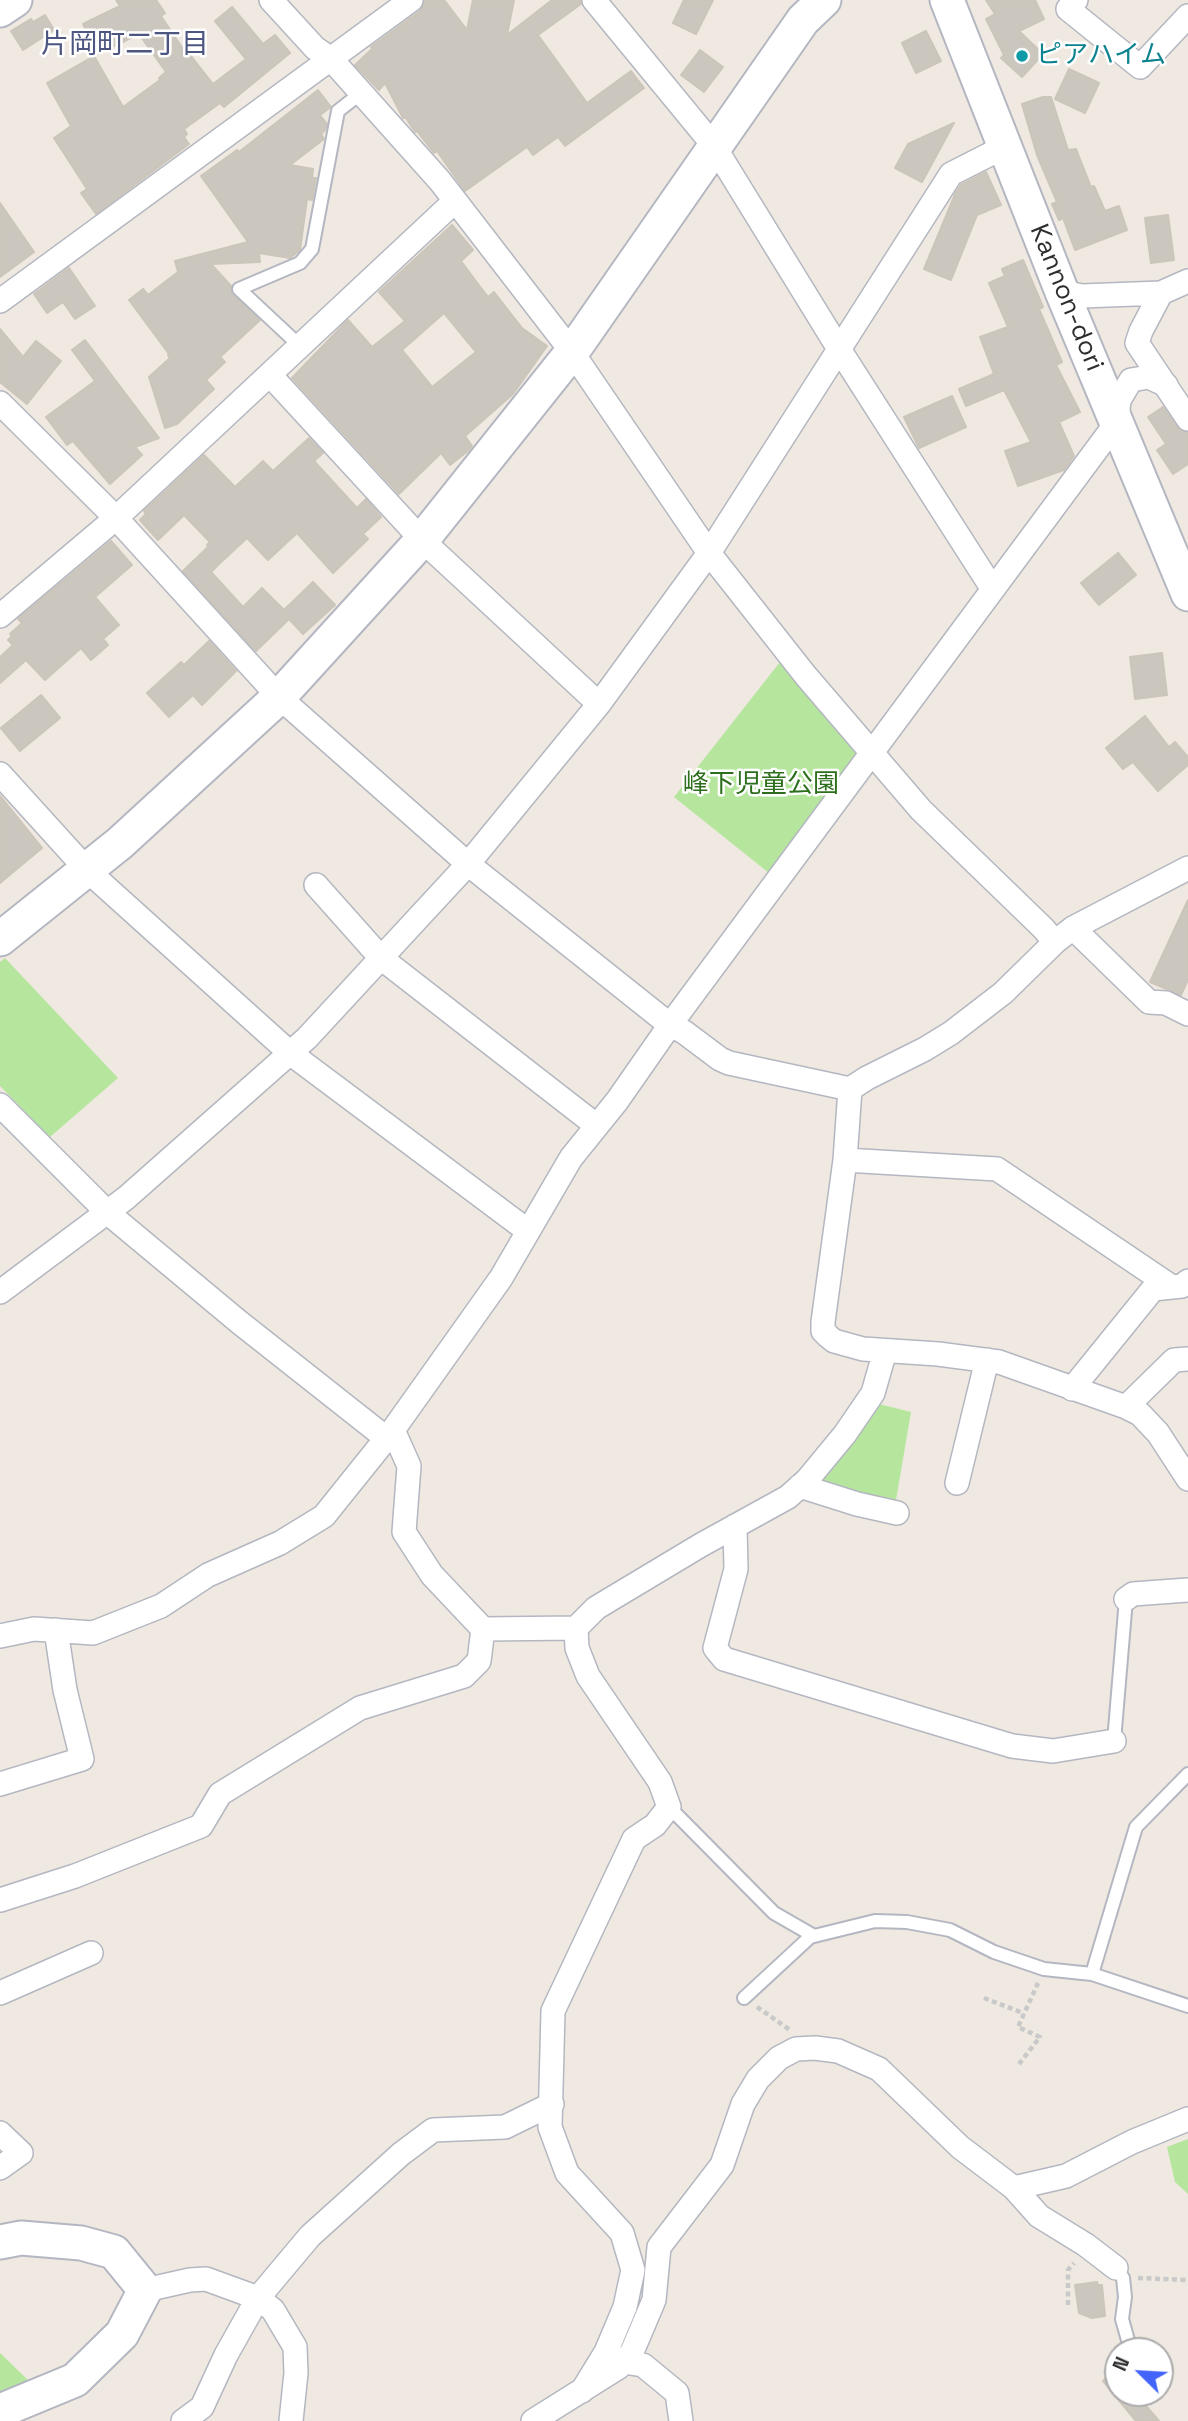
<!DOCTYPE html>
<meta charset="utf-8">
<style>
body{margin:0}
#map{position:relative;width:1188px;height:2421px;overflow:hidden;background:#efe9e1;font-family:"Space Grotesk",sans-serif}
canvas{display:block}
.north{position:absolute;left:1104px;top:2337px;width:70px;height:70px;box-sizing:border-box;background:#fff;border:2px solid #ababab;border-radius:50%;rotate:294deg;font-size:19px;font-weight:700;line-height:28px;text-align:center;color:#2e2e2e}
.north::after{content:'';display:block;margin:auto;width:24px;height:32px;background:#4264fb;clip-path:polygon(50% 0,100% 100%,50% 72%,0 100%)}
</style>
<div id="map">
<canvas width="1188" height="2421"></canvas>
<div class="north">N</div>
</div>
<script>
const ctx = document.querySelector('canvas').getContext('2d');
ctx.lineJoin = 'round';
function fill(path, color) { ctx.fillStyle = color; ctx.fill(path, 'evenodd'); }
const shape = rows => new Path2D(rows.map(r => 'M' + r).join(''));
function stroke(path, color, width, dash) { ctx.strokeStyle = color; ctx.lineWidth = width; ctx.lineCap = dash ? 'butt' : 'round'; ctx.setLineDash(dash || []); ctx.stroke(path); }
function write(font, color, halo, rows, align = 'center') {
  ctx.font = font + ' "Space Grotesk","Noto Sans JP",sans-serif'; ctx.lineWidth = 5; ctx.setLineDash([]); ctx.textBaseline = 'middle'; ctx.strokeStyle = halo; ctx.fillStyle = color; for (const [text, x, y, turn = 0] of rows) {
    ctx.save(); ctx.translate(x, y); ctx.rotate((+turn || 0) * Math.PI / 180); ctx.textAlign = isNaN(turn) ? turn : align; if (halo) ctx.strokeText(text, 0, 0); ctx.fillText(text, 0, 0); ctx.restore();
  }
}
const green = shape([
 [780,662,855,747,856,760,769,873,674,797],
 [5,958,118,1078,50,1137,0,1086,0,962],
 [875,1403,911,1412,895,1506,819,1481,859,1433],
 [1188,2139,1188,2194,1175,2182,1167,2147],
 [0,2353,29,2381,0,2394]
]);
const building = shape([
 [116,0,156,0,165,13,161,16,185,52,187,51,213,84,246,59,215,21,232,7,263,44,275,35,290,53,224,107,220,103,184,129,187,134,184,137,189,144,96,214,81,193,87,189,54,138,71,126,47,83,94,56,123,107,160,80,159,78,166,72,139,34,98,54,83,24,120,6,116,0],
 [425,0,444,0,467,30,473,0,514,0,507,35,552,0,580,0,581,4,538,35,587,103,631,71,644,88,565,146,558,137,533,155,527,147,465,191,437,151,434,153,417,131,415,132,406,118,403,118,385,83,379,90,355,65,373,48,371,47,420,11,425,0],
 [684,0,713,0,696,34,673,23,684,0],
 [986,0,1035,0,1044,19,1019,31,1043,54,1022,77,1001,58,1004,55,986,19,995,14,986,0],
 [45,15,54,30,23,50,11,31,31,19,33,22,45,15],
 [926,31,941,61,916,73,902,43,926,31],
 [700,50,723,67,704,92,681,75,700,50],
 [1069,69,1099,83,1085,113,1055,99,1069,69],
 [318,90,331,107,320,115,327,124,325,130,321,134,324,139,290,165,313,169,312,178,316,178,312,200,307,199,300,250,290,258,259,253,260,262,211,264,231,286,233,295,260,320,220,357,225,362,206,380,214,389,177,424,165,428,149,377,170,358,168,355,169,354,129,300,143,289,148,295,178,272,175,261,248,242,201,176,237,150,239,152,318,90],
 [1043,97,1051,97,1068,150,1076,149,1091,187,1094,186,1105,211,1119,206,1127,230,1075,250,1063,218,1059,220,1052,204,1057,202,1037,155,1022,104,1043,97],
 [954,123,922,182,895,168,908,144,954,123],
 [986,172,1001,205,977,215,951,280,924,269,956,192,961,185,986,172],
 [0,203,34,252,0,277,0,203],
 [1168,215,1174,260,1151,263,1145,218,1168,215],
 [452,225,473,250,461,261,475,280,488,297,494,292,522,328,547,346,513,394,465,436,472,446,469,450,450,465,441,453,399,494,292,378,348,320,372,347,405,321,379,292,452,225],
 [444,313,476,352,432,387,402,350,444,313],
 [1023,260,1043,307,1039,309,1062,362,1056,365,1080,412,1059,422,1074,456,1064,470,1018,486,1005,451,1031,442,1004,390,966,406,959,389,994,374,980,337,1008,327,989,283,1005,276,1002,269,1023,260],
 [69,268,95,306,75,319,63,302,47,313,34,294,69,268],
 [0,329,23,357,36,341,61,361,27,404,0,382,0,329],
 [85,340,159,438,135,447,142,455,110,484,73,441,67,445,46,417,95,381,72,350,85,340],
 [952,396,966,427,919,448,904,417,952,396],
 [1163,407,1177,427,1188,433,1188,464,1173,474,1157,450,1166,444,1148,417,1163,407],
 [309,438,323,453,314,461,357,508,366,499,381,517,363,534,368,539,333,573,297,533,268,560,247,538,219,564,211,572,243,607,262,588,284,610,313,582,335,605,303,634,289,619,256,651,183,571,208,547,207,545,210,542,184,515,158,540,140,520,146,514,144,511,204,455,235,487,263,461,273,471,309,438],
 [111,541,132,565,95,597,119,625,103,639,108,645,91,660,81,648,45,680,26,660,0,683,0,657,13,645,8,640,12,636,10,634,22,623,18,619,111,541],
 [1118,553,1136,575,1099,605,1081,583,1118,553],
 [209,641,236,671,202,705,193,695,169,717,147,693,181,662,184,665,209,641],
 [1162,653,1167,695,1135,699,1130,657,1162,653],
 [41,695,60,718,20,751,1,728,41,695],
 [1145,716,1169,747,1175,742,1188,757,1188,765,1158,791,1133,762,1123,769,1106,748,1145,716],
 [0,796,42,848,0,883,0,796],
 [1188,900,1188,980,1181,995,1150,982,1188,900],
 [1097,2282,1098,2285,1102,2285,1105,2316,1092,2318,1079,2313,1075,2285,1097,2282],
 [1116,2371,1118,2373,1118,2393,1135,2393,1159,2421,1136,2421,1103,2381,1116,2371]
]);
const path = shape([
 [984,1998,1023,2013],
 [757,2007,790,2030],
 [1019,2064,1040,2037,1018,2027,1038,1983],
 [1138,2278,1188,2280],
 [1068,2305,1068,2270,1074,2263]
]);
const lane = shape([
 [300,346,239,289,300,263,312,249,338,111,361,93],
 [1114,1741,1126,1599],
 [669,1807,774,1913,814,1936],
 [1092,1974,1136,1827,1188,1774],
 [744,1998,810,1937,875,1921,907,1922,950,1930,994,1952,1044,1969,1092,1974,1188,2006],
 [1116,2268,1123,2278,1125,2297,1122,2319,1131,2351]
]);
const street = shape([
 [271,0,315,48,331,59,440,181,572,352,709,553,806,676,921,810,1043,928,1055,942],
 [594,0,714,146,839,349,992,588],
 [1076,0,1068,9,1140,67,1188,16],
 [1062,292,1082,296,1161,293,1188,281],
 [1161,293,1141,331,1137,343,1188,419],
 [0,301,411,0],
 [270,375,422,540,599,704],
 [0,403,116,518,279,697,468,864,670,1025,684,1032,720,1059,729,1063,850,1089,867,1078,925,1049,951,1033,1003,993,1055,942,1073,928,1188,868],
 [0,616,116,518,455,201],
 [0,774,88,871,290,1053,528,1231],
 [316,885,381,958,597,1126],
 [1073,928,1149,1002,1166,1003,1188,1014],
 [850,1089,845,1160,823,1322,823,1331,828,1336,834,1341,863,1349,938,1354,999,1362,1126,1407,1140,1414,1158,1433,1188,1479],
 [0,1105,108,1213,239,1322,386,1438],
 [845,1160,997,1169,1172,1287],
 [0,1292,126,1198,307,1038,468,864,599,704,709,553,951,174,1006,146],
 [1072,1389,1153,1289,1182,1286,1188,1281],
 [1126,1407,1174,1360,1188,1359],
 [957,1483,987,1360],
 [800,1486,857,1504,897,1513],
 [735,1526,736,1569,715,1648,724,1659,1012,1746,1053,1751,1114,1741],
 [1126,1599,1133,1594,1188,1590],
 [483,1629,576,1628],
 [0,1636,34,1629,93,1633,161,1606,208,1575,280,1543,324,1516,393,1430,501,1278,571,1158,617,1101,670,1025,1117,422,1119,400,1131,380,1149,377,1166,385],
 [0,1784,82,1759,65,1690,56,1630],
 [0,1900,75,1876,201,1826,220,1794,360,1708,464,1676,479,1661,483,1629,432,1575,404,1532,409,1466,393,1430],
 [0,1993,91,1953],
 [0,2133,21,2153,0,2168],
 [1014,2188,1039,2216,1086,2245,1116,2268],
 [145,2290,190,2280,206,2279,258,2298,273,2310,295,2347,296,2373,291,2421],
 [623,2362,643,2365,677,2393,681,2421],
 [582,2391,606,2352,625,2307,633,2270,622,2233,567,2173,550,2127,553,2011,634,1839,655,1825,669,1807,660,1782,588,1676,577,1648,576,1628,596,1608,701,1545,788,1497,807,1480,845,1434,873,1393,885,1351],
 [183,2421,202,2407,226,2355,258,2298,310,2236,401,2154,433,2130,505,2127,552,2104],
 [533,2421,619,2367,632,2352,654,2300,659,2247,722,2165,743,2104,758,2079,779,2058,796,2049,815,2048,838,2051,879,2069,960,2147,1014,2188,1066,2176,1132,2142,1188,2119]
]);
const secondary = shape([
 [947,0,1062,292,1188,594],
 [0,10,15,0],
 [0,939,120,843,279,697,422,540,572,352,803,20,824,0],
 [0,2242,21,2238,81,2243,114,2252,145,2290,122,2334,75,2380,0,2411]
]);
const markers = [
 [1022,56,7,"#0f9aa8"]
];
const cultureNames = [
 ["ピアハイム",1036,56]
];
const streetNames = [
 ["Kannon-dori",1066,298,68]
];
const parkNames = [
 ["峰下児童公園",761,785]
];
const neighbourhoodNames = [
 ["片岡町二丁目",125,45]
];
fill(green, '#b6e59e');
fill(building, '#cbc7bf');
stroke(building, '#cbc5ba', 2);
stroke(lane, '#b4b7c1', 16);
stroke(street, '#b4b7c1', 26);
stroke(secondary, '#b4b7c1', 37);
stroke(path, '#c9c9c9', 4.5, [5, 3.5]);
stroke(lane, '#fff', 12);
stroke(street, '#fff', 23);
stroke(secondary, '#fff', 33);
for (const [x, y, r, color] of markers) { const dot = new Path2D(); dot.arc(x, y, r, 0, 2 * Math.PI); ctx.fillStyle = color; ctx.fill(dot); stroke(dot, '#fff', 2.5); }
write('26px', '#0d838f', '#fff', cultureNames, 'left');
write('26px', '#2e2e2e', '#fff', streetNames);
write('26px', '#2c6e1b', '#fff', parkNames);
write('28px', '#4d5680', '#fff', neighbourhoodNames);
</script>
